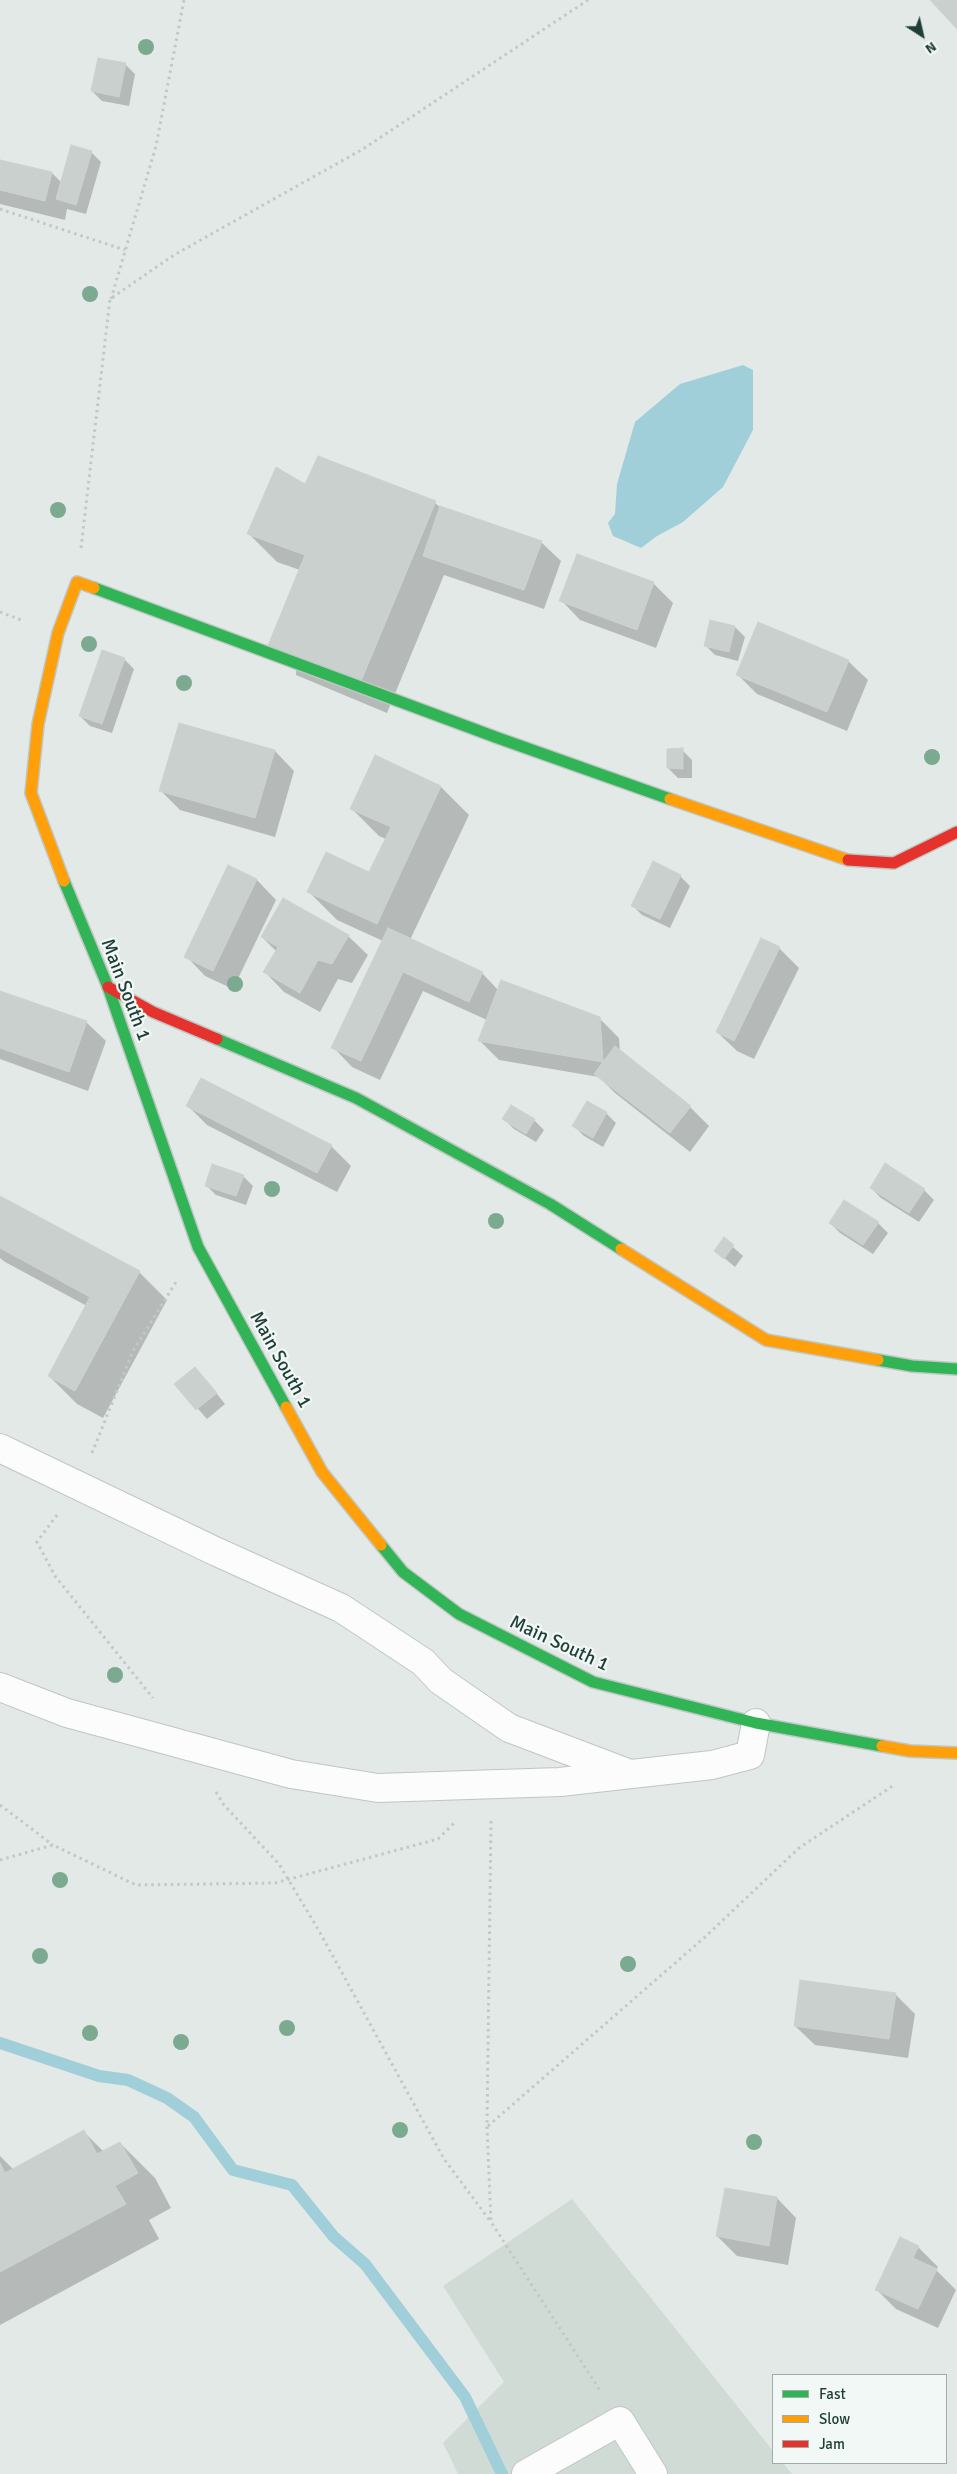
<!DOCTYPE html>
<style>
body{margin:0}
#map{position:relative;width:957px;height:2474px;overflow:hidden;background:#e3e9e6;font-family:Signika,sans-serif}
canvas{display:block}
.legend{position:absolute;left:772px;top:2374px;width:175px;height:90px;box-sizing:border-box;background:#f1f8f5;border:1px solid #9daea9;margin:0;padding:6px 9px;list-style:none;font-size:15px;color:#1f3e37}
.legend li{display:flex;align-items:center;gap:10px;height:25px}
.legend b{width:25px;border:1px solid #9daea9}
.north{position:absolute;left:897px;top:10px;width:50px;height:50px;-webkit-text-stroke:4px #f1f8f5;paint-order:stroke;rotate:145deg;font-size:14px;font-weight:700;line-height:20px;text-align:center;color:#1f3e37}
.north::after{content:'';display:block;margin:auto;width:18px;height:22px;background:#1f3e37;clip-path:polygon(50% 0,100% 100%,50% 72%,0 100%)}
</style>
<div id="map">
<canvas width="957" height="2474"></canvas>
<ul class="legend">
<li><b style="height:6px;background:#30b455"></b>Fast</li>
<li><b style="height:6px;background:#ff9f0a"></b>Slow</li>
<li><b style="height:6px;background:#e5322d"></b>Jam</li>
</ul>
<div class="north">N</div>
</div>
<script>
const ctx = document.querySelector('canvas').getContext('2d');
ctx.lineJoin = 'round';
function fill(path, color) { ctx.fillStyle = color; ctx.fill(path, 'evenodd'); }
const shape = rows => new Path2D(rows.map(r => 'M' + r).join(''));
function stroke(path, color, width, dash) { ctx.strokeStyle = color; ctx.lineWidth = width; ctx.lineCap = dash ? 'butt' : 'round'; ctx.setLineDash(dash || []); ctx.stroke(path); }
function write(font, color, halo, rows, align = 'center') {
  ctx.font = font + ' Signika,sans-serif'; ctx.lineWidth = 4.5; ctx.setLineDash([]); ctx.textBaseline = 'middle'; ctx.strokeStyle = halo; ctx.fillStyle = color; for (const [text, x, y, turn = 0] of rows) {
    ctx.save(); ctx.translate(x, y); ctx.rotate((+turn || 0) * Math.PI / 180); ctx.textAlign = isNaN(turn) ? turn : align; if (halo) ctx.strokeText(text, 0, 0); ctx.fillText(text, 0, 0); ctx.restore();
  }
}
const built = shape([
 [572,2199,773,2451,773,2463,783,2463,792,2474,458,2474,443,2443,504,2382,443,2286]
]);
const water = shape([
 [743,365,753,370,753,430,723,487,683,522,657,536,641,548,613,536,608,523,615,514,617,484,635,422,680,384]
]);
const shadow = shape([
 [125,64,135,74,129,106,102,101,92,91],
 [91,152,101,162,86,214,67,209,65,220,0,204,0,162,52,173,62,183],
 [306,485,435,503,441,508,541,542,561,561,544,609,444,575,387,713,296,675,300,570,277,562,249,534],
 [653,583,673,603,656,648,580,620,561,600],
 [711,622,735,627,745,637,738,661,715,655,705,645],
 [124,659,134,669,112,733,90,726,80,716],
 [848,661,868,680,847,731,757,694,738,675],
 [682,750,692,760,692,778,678,778,668,768],
 [275,751,294,771,275,837,180,810,160,790],
 [375,757,441,787,469,815,410,940,482,973,498,990,599,1018,619,1038,620,1052,690,1107,709,1126,690,1152,615,1093,599,1077,499,1060,479,1040,487,1020,423,991,380,1080,352,1067,333,1047,383,941,337,920,309,892,370,874,386,839,379,836,351,808],
 [228,867,257,880,276,900,233,989,205,976,186,956],
 [680,876,690,886,670,928,642,915,632,905],
 [348,936,368,955,352,983,338,979,320,1012,284,992,265,972,277,952,262,937],
 [762,940,779,948,799,968,754,1059,737,1051,717,1032],
 [0,993,86,1022,106,1041,88,1091,0,1059],
 [201,1079,331,1146,351,1166,337,1192,207,1125,187,1105],
 [587,1102,606,1113,616,1123,603,1147,584,1136,574,1126],
 [504,1119,534,1120,544,1130,536,1142,514,1129],
 [243,1176,253,1186,246,1205,216,1195,206,1185],
 [871,1188,924,1190,934,1200,919,1222,881,1198],
 [0,1197,139,1272,167,1300,103,1418,77,1404,49,1376,87,1306,5,1262,0,1258],
 [830,1223,878,1223,888,1233,873,1254,840,1233],
 [724,1239,743,1256,735,1267,716,1251],
 [205,1379,225,1404,207,1419,176,1384],
 [895,1994,915,2014,908,2058,815,2045,795,2026],
 [84,2132,104,2152,120,2143,155,2178,171,2208,149,2220,159,2239,0,2325,0,2156,14,2170],
 [726,2189,777,2198,796,2218,788,2265,737,2256,717,2236],
 [918,2247,938,2267,936,2270,956,2290,938,2328,896,2309,877,2290]
]);
const stream = shape([
 [0,2043,99,2076,128,2080,167,2098,194,2117,233,2170,292,2185,334,2237,365,2264,465,2397,502,2474]
]);
const building = shape([
 [930,0,957,0,957,29,930,0],
 [98,58,126,63,119,97,91,91,98,58],
 [71,145,92,151,76,205,56,199,71,145],
 [0,160,52,172,45,201,0,190,0,160],
 [318,456,436,501,359,686,267,648,305,555,247,534,276,467,305,484,318,456],
 [440,506,542,541,524,590,423,556,440,506],
 [577,554,654,582,637,630,559,601,577,554],
 [710,620,735,626,729,652,704,646,710,620],
 [758,622,849,660,827,712,736,675,758,622],
 [102,650,125,658,102,724,79,716,102,650],
 [179,723,275,750,255,818,159,791,179,723],
 [683,748,683,769,667,768,667,749,683,748],
 [375,755,441,786,377,924,307,892,326,852,369,872,391,827,350,809,375,755],
 [653,861,681,875,660,919,631,906,653,861],
 [228,865,257,879,213,971,184,957,228,865],
 [283,898,349,935,332,964,318,960,300,993,263,972,278,947,261,937,283,898],
 [388,928,483,972,469,1002,403,972,361,1061,331,1048,388,928],
 [761,938,780,947,734,1041,716,1032,761,938],
 [501,980,600,1017,603,1062,478,1041,501,980],
 [0,991,87,1021,69,1072,0,1048,0,991],
 [615,1046,691,1106,670,1133,594,1074,615,1046],
 [201,1078,332,1145,317,1173,186,1106,201,1078],
 [587,1101,607,1112,593,1138,572,1126,587,1101],
 [511,1105,535,1119,526,1134,502,1119,511,1105],
 [885,1163,925,1189,909,1213,870,1188,885,1163],
 [212,1164,244,1175,236,1196,205,1186,212,1164],
 [0,1196,140,1271,75,1391,48,1376,90,1297,0,1248,0,1196],
 [844,1200,879,1222,863,1245,829,1223,844,1200],
 [724,1237,734,1245,724,1259,714,1251,724,1237],
 [195,1367,217,1393,196,1410,174,1384,195,1367],
 [800,1980,896,1993,889,2039,794,2026,800,1980],
 [84,2130,97,2154,120,2142,138,2173,115,2186,126,2204,0,2272,0,2163,5,2173,84,2130],
 [725,2188,777,2197,769,2246,716,2236,725,2188],
 [900,2237,919,2246,913,2258,937,2269,918,2309,875,2290,900,2237]
]);
const path = shape([
 [0,209,125,250],
 [111,299,156,146,184,0],
 [81,548,110,299,174,255,363,149,588,0],
 [0,612,24,621],
 [92,1453,133,1351,176,1282],
 [57,1515,37,1542,55,1576,153,1698],
 [216,1792,224,1805,279,1864,318,1929,444,2159,491,2222],
 [0,1805,53,1845],
 [491,1821,487,2126,491,2222,601,2392],
 [0,1860,53,1845,136,1885,275,1883,438,1839,455,1822],
 [488,2126,705,1937,799,1848,894,1785]
]);
const street = shape([
 [0,1448,217,1552,341,1608,423,1662,441,1681,509,1728,625,1772],
 [0,1687,67,1713,291,1774,378,1788,560,1782,712,1765,750,1755,756,1723],
 [526,2474,620,2421,653,2474]
]);
const fast = shape([
 [94,588,498,738,670,799],
 [64,881,108,987,198,1247,286,1407],
 [217,1039,356,1098,550,1204,621,1249],
 [878,1360,912,1366,957,1369],
 [381,1545,403,1572,459,1614,593,1682,756,1723,882,1746]
]);
const slow = shape([
 [670,799,848,860],
 [64,881,31,793,38,724,58,633,77,582,94,588],
 [621,1249,766,1340,878,1360],
 [286,1407,322,1472,381,1545],
 [882,1746,910,1751,957,1753]
]);
const jam = shape([
 [848,860,894,863,957,832],
 [108,987,153,1012,217,1039]
]);
const trees = [
 [146,47],
 [90,294],
 [58,510],
 [89,644],
 [184,683],
 [932,757],
 [235,984],
 [272,1189],
 [496,1221],
 [115,1675],
 [60,1880],
 [40,1956],
 [628,1964],
 [287,2028],
 [90,2033],
 [181,2042],
 [400,2130],
 [754,2142]
];
const streetNames = [
 ["Main South 1",125,990,69],
 ["Main South 1",280,1360,61],
 ["Main South 1",559,1644,25]
];
fill(built, '#d0dbd6');
fill(water, '#a0cfda');
fill(shadow, '#0003');
stroke(stream, '#a0cfda', 12);
fill(building, '#cad0ce');
stroke(building, '#cbd2cf', 1);
stroke(street, '#c0c6c3', 30);
stroke(fast, '#bfc7c4', 14);
stroke(slow, '#bfc7c4', 14);
stroke(jam, '#bfc7c4', 14);
stroke(path, '#c0c9c7', 3, [2.5, 4]);
stroke(street, '#fbfcfb', 28);
stroke(fast, '#30b455', 11);
stroke(slow, '#ff9f0a', 11);
stroke(jam, '#e5322d', 11);
ctx.fillStyle = '#7caa91';
for (const [x, y] of trees) { ctx.beginPath(); ctx.arc(x, y, 8, 0, 2 * Math.PI); ctx.fill(); }
write('19px', '#1f3e37', '#f1f8f5', streetNames);
</script>
